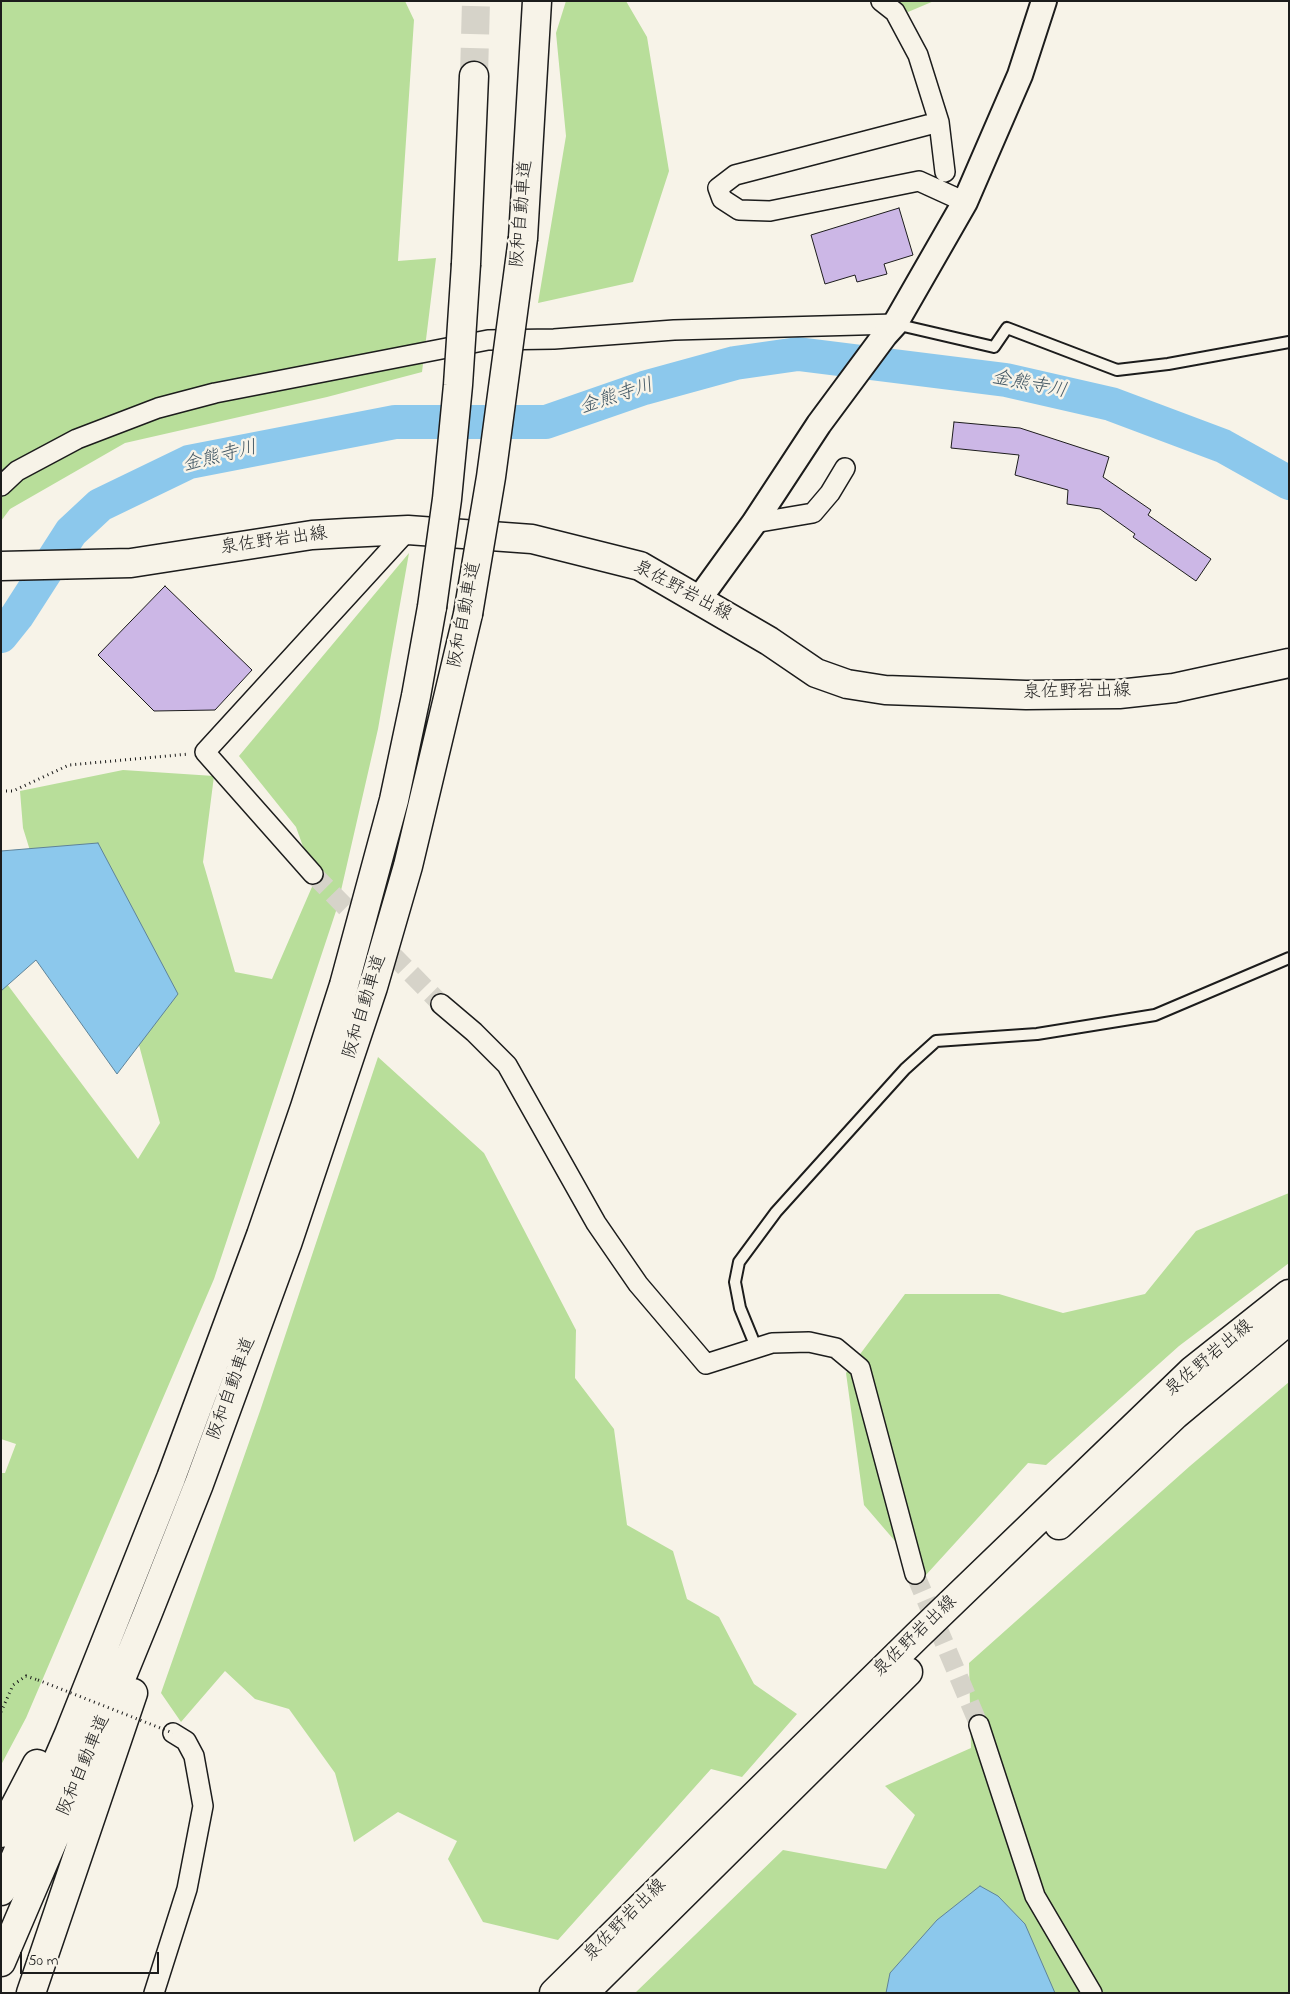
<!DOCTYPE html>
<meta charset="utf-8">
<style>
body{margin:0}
#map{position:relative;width:1290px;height:1994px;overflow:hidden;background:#f7f3e8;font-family:"Indie Flower",sans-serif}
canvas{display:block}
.frame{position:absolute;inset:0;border:2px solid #1c1c1c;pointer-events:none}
.scale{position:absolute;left:20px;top:1952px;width:139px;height:22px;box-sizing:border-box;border:2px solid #1c1c1c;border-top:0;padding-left:6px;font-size:15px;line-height:18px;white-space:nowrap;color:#1c1c1c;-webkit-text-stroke:4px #f7f3e8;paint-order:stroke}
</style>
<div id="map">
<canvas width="1290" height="1994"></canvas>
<div class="frame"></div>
<div class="scale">50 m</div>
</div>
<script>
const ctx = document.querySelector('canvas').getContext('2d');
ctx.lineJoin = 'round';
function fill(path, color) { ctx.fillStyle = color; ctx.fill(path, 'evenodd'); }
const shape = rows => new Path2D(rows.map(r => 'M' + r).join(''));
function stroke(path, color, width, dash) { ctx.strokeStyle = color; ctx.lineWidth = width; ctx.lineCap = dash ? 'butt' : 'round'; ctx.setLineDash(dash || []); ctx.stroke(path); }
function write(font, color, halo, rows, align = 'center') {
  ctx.font = font + ' "Indie Flower","Klee One",sans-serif'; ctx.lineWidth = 5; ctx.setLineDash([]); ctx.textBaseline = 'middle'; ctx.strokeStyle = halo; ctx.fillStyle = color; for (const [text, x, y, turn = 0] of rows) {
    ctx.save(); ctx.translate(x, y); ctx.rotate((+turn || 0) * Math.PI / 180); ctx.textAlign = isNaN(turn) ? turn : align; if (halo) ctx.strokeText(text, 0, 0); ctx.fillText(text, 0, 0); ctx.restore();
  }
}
const green = shape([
 [1,1,405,1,414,20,398,261,436,258,422,372,327,397,125,443,10,509,1,521],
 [566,1,626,1,647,37,669,171,633,282,538,303,566,136,556,33],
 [895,1,934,1,908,12],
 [409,553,378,729,337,908,214,1279,26,1718,1,1765,1,1473,5,1473,16,1444,1,1439,1,976,138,1159,160,1123,129,1008,41,886,23,828,20,791,123,770,214,776,203,862,235,972,272,979,315,880,296,827,239,756],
 [378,1057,484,1153,576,1330,575,1378,614,1429,627,1525,673,1551,687,1599,719,1617,754,1684,797,1714,742,1777,711,1769,558,1940,483,1922,448,1859,457,1841,398,1812,354,1842,335,1773,289,1709,255,1699,225,1671,181,1722,161,1693,260,1411],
 [1289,1193,1289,1263,1179,1346,1046,1465,1028,1463,925,1576,864,1505,846,1373,905,1294,999,1294,1063,1313,1145,1294,1196,1231],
 [1289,1382,1289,1993,635,1993,783,1850,886,1869,915,1815,885,1786,971,1748,969,1663,1190,1466]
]);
const water = shape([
 [98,843,178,994,117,1074,36,960,1,991,1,851,98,843],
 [980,1886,998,1896,1025,1924,1055,1993,886,1993,890,1973,937,1920,980,1886]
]);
const river = shape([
 [1,636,17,616,71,532,100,505,189,462,395,422,546,422,644,388,735,363,798,354,1006,380,1111,404,1223,446,1289,483]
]);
const building = shape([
 [899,208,913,255,884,264,887,274,857,282,855,275,825,284,811,235,899,208],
 [954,422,1020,428,1109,457,1103,477,1151,510,1148,515,1211,559,1196,581,1133,537,1135,534,1100,509,1067,504,1068,490,1015,475,1019,455,951,448,954,422],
 [165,586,252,670,215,710,154,711,98,655,165,586]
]);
const minorTunnel = shape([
 [313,874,441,1004],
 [915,1574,979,1725]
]);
const motorwayTunnel = shape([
 [474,76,476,1]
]);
const path = shape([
 [1,791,13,791,69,765,189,754],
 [1,1712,13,1685,26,1676,38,1680]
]);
const service = shape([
 [895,324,994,347,1007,328,1117,370,1168,364,1289,342],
 [756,1347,740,1308,735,1282,739,1262,776,1212,905,1069,936,1041,1037,1034,1155,1015,1289,958]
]);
const minor = shape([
 [881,1,895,12,918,55,939,122,945,172],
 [939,122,735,175,718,188,722,199,739,210,770,211,919,181,965,202],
 [1,486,17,471,77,439,158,408,215,393,488,340,554,339,674,330,895,324],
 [754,523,813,513,830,493,845,468],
 [313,874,205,752,408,530],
 [441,1004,474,1032,507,1065,596,1223,638,1284,706,1364,772,1343,809,1342,836,1348,860,1368,915,1574],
 [979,1725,1035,1896,1092,1993],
 [154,1993,187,1889,203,1806,194,1756,186,1741,173,1733]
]);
const tertiary = shape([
 [699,599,754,523,819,424,885,335,895,324,965,202,1020,75,1044,1]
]);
const primary = shape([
 [1,566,131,563,312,535,346,533,408,530,532,539,640,566,769,641,816,673,847,684,885,690,1026,695,1119,694,1174,688,1289,663],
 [1059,1525,1175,1415,1289,1320],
 [554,1993,917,1636,1192,1371,1289,1294],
 [584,1993,908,1672]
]);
const motorway = shape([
 [523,238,537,1],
 [466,264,474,76],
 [1,1833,37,1764],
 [1,1891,69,1734,171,1478,261,1235,305,1107,344,985,394,800,416,696,432,607],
 [1,1962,93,1747,147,1615,199,1484,287,1244,373,987,408,866,468,614],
 [31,1993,133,1693]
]);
const pathBridge = shape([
 [38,1680,173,1733]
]);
const motorwayBridge = shape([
 [432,607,447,499,458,385,466,264],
 [468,614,491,477,523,238]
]);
const streetNames = [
 ["阪和自動車道",523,214,-85],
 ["泉佐野岩出線",274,542,-8],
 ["泉佐野岩出線",682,592,28],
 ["阪和自動車道",466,615,-79],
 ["泉佐野岩出線",1077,693,-1],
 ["阪和自動車道",366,1007,-73],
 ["泉佐野岩出線",1210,1359,-40],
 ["阪和自動車道",233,1389,-70],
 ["泉佐野岩出線",916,1637,-44],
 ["阪和自動車道",85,1766,-67],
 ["泉佐野岩出線",626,1921,-45]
];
const waterNames = [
 ["金熊寺川",1029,386,11],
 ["金熊寺川",617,398,-18],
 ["金熊寺川",220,458,-14]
];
fill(green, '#b8de9a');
fill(water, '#8cc8ec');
stroke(water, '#5f8399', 1);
stroke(river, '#8cc8ec', 34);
fill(building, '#ccb7e6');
stroke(building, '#1c1c1c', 1);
stroke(minorTunnel, '#d6d3c9', 19, [19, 9]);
stroke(motorwayTunnel, '#d6d3c9', 28, [28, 14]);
stroke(service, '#1c1c1c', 14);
stroke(minor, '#1c1c1c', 22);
stroke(tertiary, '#1c1c1c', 28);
stroke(primary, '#1c1c1c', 31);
stroke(motorway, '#1c1c1c', 31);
stroke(path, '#1c1c1c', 3, [1, 4]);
stroke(service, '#f7f3e8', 10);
stroke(minor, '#f7f3e8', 19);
stroke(tertiary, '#f7f3e8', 24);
stroke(primary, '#f7f3e8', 28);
stroke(motorway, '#f7f3e8', 28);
stroke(motorwayBridge, '#1c1c1c', 31, []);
stroke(pathBridge, '#1c1c1c', 3, [1, 4]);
stroke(motorwayBridge, '#f7f3e8', 28);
write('18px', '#1c1c1c', '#f7f3e8', streetNames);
write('italic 19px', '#435865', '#f7f3e8', waterNames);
</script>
